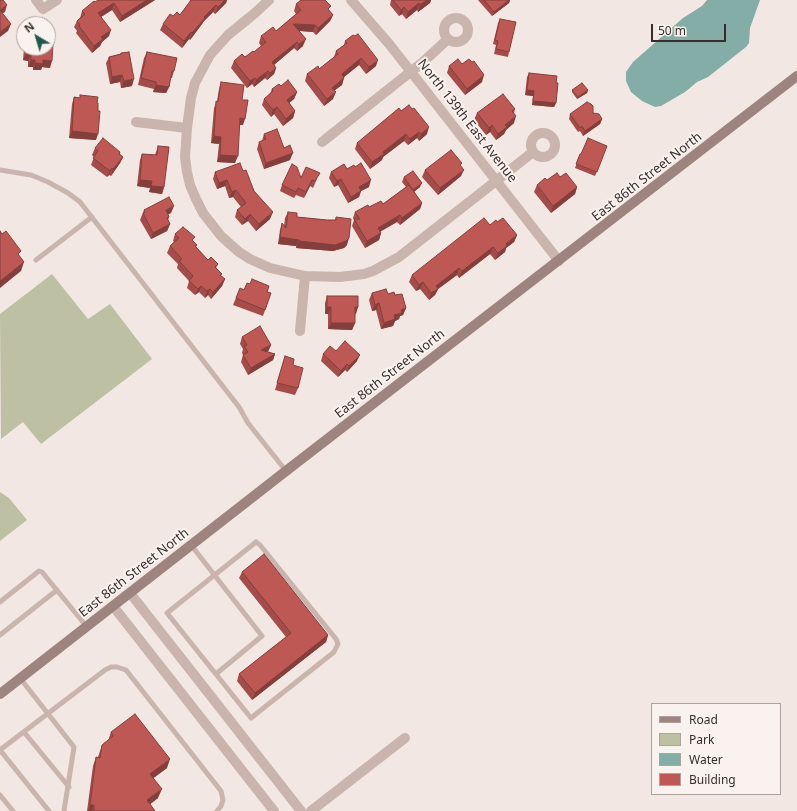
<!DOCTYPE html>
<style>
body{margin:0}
#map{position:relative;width:797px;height:811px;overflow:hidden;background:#f2e7e2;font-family:"Noto Sans",sans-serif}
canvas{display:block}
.legend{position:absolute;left:651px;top:703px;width:130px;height:92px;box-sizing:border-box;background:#f9f2ee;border:1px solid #aca3a0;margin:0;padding:5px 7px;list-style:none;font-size:12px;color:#392d2c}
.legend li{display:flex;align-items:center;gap:8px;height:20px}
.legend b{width:20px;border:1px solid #aca3a0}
.north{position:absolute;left:16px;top:16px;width:40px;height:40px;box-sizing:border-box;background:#f9f2ee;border:1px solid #aca3a0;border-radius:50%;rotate:322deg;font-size:11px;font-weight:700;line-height:16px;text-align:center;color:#392d2c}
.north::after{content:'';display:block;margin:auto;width:14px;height:18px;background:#245750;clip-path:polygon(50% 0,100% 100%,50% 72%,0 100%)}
.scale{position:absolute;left:651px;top:24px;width:75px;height:18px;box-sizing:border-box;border:2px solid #392d2c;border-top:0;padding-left:5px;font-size:12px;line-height:14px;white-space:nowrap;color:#392d2c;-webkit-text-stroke:3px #f9f2ee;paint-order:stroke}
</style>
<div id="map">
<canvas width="797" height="811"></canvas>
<ul class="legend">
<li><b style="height:5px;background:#9d847f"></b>Road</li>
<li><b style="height:11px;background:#bdc0a2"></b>Park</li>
<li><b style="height:11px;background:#83ada6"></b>Water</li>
<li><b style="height:11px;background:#bd5855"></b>Building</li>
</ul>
<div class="north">N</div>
<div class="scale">50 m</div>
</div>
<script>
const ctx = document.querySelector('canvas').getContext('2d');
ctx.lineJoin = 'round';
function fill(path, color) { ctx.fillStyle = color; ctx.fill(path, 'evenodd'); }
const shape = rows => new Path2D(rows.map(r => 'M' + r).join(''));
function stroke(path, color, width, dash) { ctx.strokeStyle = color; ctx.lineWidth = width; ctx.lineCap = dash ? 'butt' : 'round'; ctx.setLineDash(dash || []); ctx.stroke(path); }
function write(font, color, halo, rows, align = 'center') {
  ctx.font = font + ' "Noto Sans",sans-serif'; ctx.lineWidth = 4; ctx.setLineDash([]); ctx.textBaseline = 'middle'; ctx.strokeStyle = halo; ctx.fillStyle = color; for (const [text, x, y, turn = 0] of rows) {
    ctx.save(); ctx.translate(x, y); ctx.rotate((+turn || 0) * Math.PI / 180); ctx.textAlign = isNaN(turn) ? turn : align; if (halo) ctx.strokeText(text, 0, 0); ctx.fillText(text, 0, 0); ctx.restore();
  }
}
const green = shape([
 [52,274,88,319,110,304,152,359,41,444,23,422,1,439,0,314],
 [0,492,9,498,27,520,0,541]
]);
const water = shape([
 [707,0,760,0,750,28,749,43,746,47,708,77,697,82,685,92,661,106,655,107,642,101,631,92,626,81,626,72,633,62,683,18,702,6]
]);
const service = shape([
 [0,170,31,175,48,182,68,193,80,202,239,407,248,423,286,471],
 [36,260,92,217],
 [256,542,260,545,336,639,338,644,334,652,251,718,167,613,256,542],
 [191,545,262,636,216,674],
 [0,602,39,571,42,572,87,627],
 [0,635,57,590],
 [20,678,74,747,64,811],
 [24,732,69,787],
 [0,750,105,670,111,667,117,667,126,670,221,791,223,800,221,806,217,811],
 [0,750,49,811],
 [0,795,13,811]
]);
const minor = shape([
 [36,0,43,9,57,0],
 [269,0,255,13,228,35,210,55,195,83,191,98,187,128,185,157,187,172,190,185,196,199,203,213,221,236,239,252,250,259,270,268,305,276,340,277,364,274,373,271,399,257,533,152],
 [351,0,390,45,559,261],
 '444 30a12 12 0 1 1 24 0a12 12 0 1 1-24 0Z',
 [136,122,187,128],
 '531 145a12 12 0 1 1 24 0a12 12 0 1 1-24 0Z',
 [322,142,423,62,448,39],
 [300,331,305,276],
 [130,593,301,811],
 [113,606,274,811],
 [311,811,405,738]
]);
const secondary = shape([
 [0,694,286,471,797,76]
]);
const wall = shape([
 [155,0,120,22,112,10,101,17,109,36,102,42,100,46,92,53,76,33,77,31,74,27,77,21,80,18,82,11,95,2],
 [191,0,227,0,226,3,215,14,213,12,204,21,202,24,190,40,189,39,182,48,160,30,163,24,173,16,180,15],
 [391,0,431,0,430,3,418,12,417,10,406,19,402,14,399,16,390,5],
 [478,0,510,0,509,3,492,16],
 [296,4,329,11,333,15,330,21,316,35,313,32,299,31,303,46,297,51,294,48,274,65,276,68,274,74,267,80,265,78,254,87,252,84,247,88,231,68,234,61,245,57,254,52,261,46,259,43,261,36,276,31,296,14,294,11],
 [500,19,509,52,508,57,494,54,496,45,493,44,498,23],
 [345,41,376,66,366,74,359,65,344,77,342,85,334,91,333,99,324,106,305,81,307,74,319,69,334,57,336,51,344,45],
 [24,48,48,48,50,68,42,67,41,70,33,70,33,67,28,67,28,61,23,60],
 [147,52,174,71,172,78,170,78,169,87,166,93,153,92,154,89,138,85,144,58],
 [121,53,132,86,121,88,120,82,110,84,106,63,109,57,120,54],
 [462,64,482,82,465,95,447,73,449,66],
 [529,73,556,83,556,103,554,107,532,105,533,96,525,95,527,77],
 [221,82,242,100,243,125,239,125,235,163,217,162,219,144,211,143,214,108,217,101,219,89],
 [281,86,297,92,294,99,289,103,295,111,293,118,283,126,274,114,271,117,262,105,264,99,270,94,272,89],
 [572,90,588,90,587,93,577,99,572,92],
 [80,95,97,103,96,140,69,138,72,104,74,97,80,98],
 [515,109,514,113,514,123,506,130,504,134,496,140,490,132,486,135,474,120,477,113],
 [401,111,427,134,419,141,417,138,408,145,404,141,383,157,382,160,370,169,355,149,357,143],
 [593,113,602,119,600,124,583,136,580,131,578,132,569,119,570,114],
 [264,134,284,148,290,160,264,169,257,149,259,142,262,141],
 [158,146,164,187,162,194,149,192,150,188,137,186,140,160,142,154,155,155],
 [607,146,595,176,575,168,580,154,581,154],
 [95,148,120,152,120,154,123,157,120,163,111,176,109,175,107,177,91,165,94,157,92,155],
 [461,166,461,176,438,195,422,177,425,170],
 [347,169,369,187,361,191,359,197,348,203,338,185,334,187,329,178,331,172],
 [243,171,270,219,256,231,248,221,242,225,235,217,237,210,241,207,233,197,229,198,225,186,217,189,213,179,215,172],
 [404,177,420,187,414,192,422,203,420,209,400,225,397,222,380,232,381,233,379,240,365,248,352,226,354,220,353,218,355,212,383,204,406,187,402,182],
 [560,177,577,187,575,194,551,213,534,192,537,185,547,180],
 [301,178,317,179,313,188,310,186,304,198,296,195,294,198,280,191,282,185],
 [144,210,171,213,168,214,169,217,168,220,170,224,167,231,151,239,140,220],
 [288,212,297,217,327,220,335,220,336,217,347,245,344,248,333,251,296,248,296,246,278,244,280,230,282,223,284,226,285,218],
 [497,222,517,235,514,242,506,248,505,252,495,260,490,254,459,278,457,275,438,289,435,295,429,300,420,289,416,291,409,282,412,275,490,225],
 [175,234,193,241,197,245,196,247,208,260,218,264,216,268,221,276,225,279,222,286,211,299,208,295,205,298,199,292,195,295,187,288,189,281,177,268,178,264,167,253,170,246,174,242,173,241],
 [240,288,244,290,267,292,271,293,263,316,233,305],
 [372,293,388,294,395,295,406,308,403,315,400,316,399,319,395,321,393,326,381,329,376,310,372,311,369,300],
 [327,296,358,307,355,314,355,323,352,330,328,329,328,314,325,314,325,303],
 [242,337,271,345,268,352,275,354,273,360,248,375,241,362,243,355,242,353,243,349,240,344],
 [323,354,357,361,347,372,345,370,338,377,321,361],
 [285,356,293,365,298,388,295,395,275,390],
 [242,572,328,635,326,642,252,700,237,681,239,674,286,637,239,578],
 [111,732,167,768,153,778,158,798,150,804,155,811,87,811,93,766,96,757,98,757,102,745,108,741]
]);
const shadedWall = shape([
 [147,0,155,0,120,22,122,16],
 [225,0,227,0,226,3,215,14,218,7],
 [427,0,431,0,430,3,418,12,420,5],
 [509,0,510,0,509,3,492,16,494,12],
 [114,3,112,10,96,20,98,13],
 [419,3,417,10,406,19,408,12],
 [7,5,5,12,0,15,0,10],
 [216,5,213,12,204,21,202,24,190,40,192,33,204,17],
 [404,7,402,14,399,16,401,10],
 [333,15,330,21,316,35,318,28],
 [11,24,8,31,0,37,0,32],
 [293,24,315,25,313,32,291,30],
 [111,30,109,36,102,42,100,46,92,53,94,46,101,37],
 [191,32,189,39,182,48,184,41],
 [306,39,303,46,297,51,299,44],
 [297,42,294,48,269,69,272,62],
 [26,54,31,54,28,61,23,60],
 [361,58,359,65,339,81,342,74],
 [31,60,35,60,33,67,28,67],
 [43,60,52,61,50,68,42,67,41,70,33,70,35,63],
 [378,60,376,66,366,74,369,67],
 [276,68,274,74,267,80,270,73],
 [268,71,265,78,254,87,256,80],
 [122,75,120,82,110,84,112,77],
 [484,75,482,82,465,95,467,89],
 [255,78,252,84,247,88,250,81],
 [344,78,342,85,329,94,332,88],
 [134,79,132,86,121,88,124,81],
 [156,85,169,87,166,93,153,92],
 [527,90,534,91,533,96,525,95],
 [588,90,587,93,577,99,578,97],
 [297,92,294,99,284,107,287,100],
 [336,92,333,99,324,106,327,99],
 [533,101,556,103,554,107,532,105],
 [277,107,274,114,271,117,273,110],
 [295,111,293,118,283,126,286,119],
 [516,116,514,123,506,130,504,134,496,140,498,134,505,125],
 [240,118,245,119,243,125,237,125],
 [602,119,600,124,583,136,585,131],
 [492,125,490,132,486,135,489,128],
 [429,127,427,134,419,141,421,134],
 [72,131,98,134,96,140,69,138],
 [419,132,417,138,408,145,410,139],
 [406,134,404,141,383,157,382,160,370,169,372,162,383,152],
 [214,136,221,137,219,144,211,143],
 [293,153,290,160,264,169,266,163],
 [220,155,238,156,235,163,217,162],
 [123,157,120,163,111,176,113,169],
 [112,168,109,175,107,177,110,171],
 [464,170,461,176,438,195,440,188],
 [341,179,338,185,334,187,337,181],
 [140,180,152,181,150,188,137,186],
 [227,180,225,186,217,189,219,183],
 [312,180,310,186,304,198,306,192],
 [371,180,369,187,361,191,359,197,348,203,351,197,359,187],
 [422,183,420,187,411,194,413,190],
 [151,186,164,187,162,194,149,192],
 [577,187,575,194,551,213,553,206],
 [236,190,233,197,229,198,232,192],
 [422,203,420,209,400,225,402,218],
 [174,206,171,213,163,217,166,210],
 [273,212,270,219,256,231,259,224],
 [250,214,248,221,242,225,245,219],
 [400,215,397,222,375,234,378,228],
 [170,224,167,231,151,239,153,233],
 [381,233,379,240,365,248,367,241],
 [517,235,514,242,506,248,505,252,495,260,498,253,506,244],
 [280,237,299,240,296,246,278,244],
 [349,238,347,245,344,248,333,251,296,248,299,241],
 [493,247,490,254,459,278,462,271],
 [24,262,21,271,0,288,0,281],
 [459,268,457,275,438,289,435,295,429,300,431,293,436,286],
 [225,279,222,286,211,299,213,292],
 [423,282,420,289,416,291,419,285],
 [201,286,199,292,195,295,198,289],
 [210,289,208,295,205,298,207,291],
 [379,303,376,310,372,311,375,305],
 [327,307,331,307,328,314,325,314],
 [355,307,358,307,356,314,353,314],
 [406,308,403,315,400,316,399,319,395,321,393,326,381,329,384,323,401,310],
 [331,323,355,323,352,330,328,329],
 [271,345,268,351,259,357,261,350],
 [275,354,273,360,248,375,251,368],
 [360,355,357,361,347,372,349,366],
 [347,364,345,370,338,377,341,371],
 [328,635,326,642,252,700,255,693],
 [170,759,167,768,147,783,150,774],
 [162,789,158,798,144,809,147,800],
 [90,805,94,805,92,811,88,811]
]);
const building = shape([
 [0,0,3,0,7,5,0,10,11,24,0,32,0,0],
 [98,0,147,0,122,16,114,3,98,13,111,30,101,37,103,39,94,46,79,26,80,25,77,21,85,14,82,11,94,1,95,2,98,0],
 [191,0,225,0,218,7,216,5,204,17,205,18,192,33,191,32,184,41,163,24,170,14,173,16,177,12,180,15,191,0],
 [301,0,325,0,331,6,328,9,333,15,318,28,315,25,293,24,306,39,299,44,297,42,272,62,276,68,270,73,268,71,256,80,255,78,250,81,234,61,242,54,245,57,253,51,254,52,266,42,261,36,273,27,276,31,301,10,296,4,301,0],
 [393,0,427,0,420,5,419,3,408,12,404,7,401,10,393,0],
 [484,0,509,0,494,12,484,0],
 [500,19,516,22,509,52,496,49,498,41,495,40,500,19],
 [358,34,378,60,369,67,361,58,342,74,344,78,332,88,336,92,327,99,307,74,318,66,319,69,338,54,336,51,347,43,345,41,353,35,355,36,358,34],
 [48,43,53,43,52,61,43,60,43,64,35,63,35,60,31,60,31,54,26,54,26,48,48,48,48,43],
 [129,52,134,79,124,81,122,75,112,77,109,57,121,54,121,53,129,52],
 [147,52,177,58,174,71,172,71,169,87,156,85,156,82,141,78,147,52],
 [458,59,462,64,469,59,472,62,474,61,484,75,467,89,449,66,458,59],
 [529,73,557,76,556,83,558,83,556,103,533,101,534,91,527,90,529,73],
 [288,80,297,92,287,100,295,111,286,119,277,107,273,110,264,99,273,91,272,89,279,84,281,86,288,80],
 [221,82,244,85,242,100,248,100,245,119,240,118,238,156,220,155,221,137,214,136,216,101,218,102,221,82],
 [582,83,588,90,578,97,572,90,582,83],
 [503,94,515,109,512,111,516,116,505,125,507,127,498,134,492,125,489,128,477,113,503,94],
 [80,95,98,97,97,103,98,103,98,111,100,111,98,134,72,131,74,97,80,98,80,95],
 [587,102,591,104,593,106,593,113,599,114,602,119,585,131,582,126,580,128,570,114,587,102],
 [409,105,412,109,414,108,429,127,421,134,419,132,410,139,406,134,383,152,384,154,372,162,357,143,399,108,401,111,409,105],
 [277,129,284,148,290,145,293,153,266,163,259,142,266,139,264,134,277,129],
 [103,138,120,152,119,154,123,157,113,169,112,168,110,171,93,158,98,151,95,148,103,138],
 [588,138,607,146,597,172,576,164,580,154,581,154,588,138],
 [158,146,169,147,164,187,151,186,152,181,140,180,142,154,157,155,158,146],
 [451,150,462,163,460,165,464,170,440,188,425,170,451,150],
 [240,163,243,171,246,170,254,191,273,212,259,224,250,214,245,219,237,210,246,203,236,190,232,192,227,180,219,183,215,172,240,163],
 [361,163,371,180,359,187,361,191,351,197,341,179,337,181,331,172,344,164,347,169,354,165,355,167,361,163],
 [292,164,297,167,301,178,306,167,320,173,315,181,312,180,306,192,298,188,296,192,282,185,292,164],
 [413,171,422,183,413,190,404,177,413,171],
 [557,173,560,177,566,173,577,187,553,206,537,185,545,178,547,180,557,173],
 [409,185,422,203,402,218,400,215,378,228,381,233,367,241,354,219,360,219,355,212,368,205,369,207,381,201,383,204,409,185],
 [169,197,174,206,166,210,169,217,167,218,170,224,153,233,143,213,145,212,144,210,169,197],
 [288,212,297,213,297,217,327,220,336,220,336,217,351,219,349,238,346,241,335,245,299,241,299,240,280,237,282,223,286,228,288,212],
 [484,218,490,225,496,220,497,222,503,218,517,235,506,244,507,246,498,253,493,247,462,271,459,268,436,286,438,289,431,293,423,282,419,285,412,275,484,218],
 [183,227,195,237,192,240,197,245,195,246,208,260,211,257,218,264,215,267,222,274,220,275,225,279,213,292,210,289,207,291,201,286,198,289,189,281,193,276,179,261,182,259,170,246,179,238,175,234,183,227],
 [0,231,2,234,6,231,21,251,18,254,24,262,0,281,0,231],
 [252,279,269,286,267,292,271,293,265,310,236,298,240,288,244,290,247,283,250,284,252,279],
 [386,289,388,294,394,292,395,295,402,294,406,308,401,310,402,313,394,315,395,319,384,323,379,303,375,305,372,293,386,289],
 [327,296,358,296,358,307,355,307,355,323,331,323,331,307,327,307,327,296],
 [260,326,271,345,261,350,275,354,251,368,243,355,248,352,244,346,247,345,242,337,260,326],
 [345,341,360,355,349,366,347,364,341,371,323,354,330,346,336,351,345,341],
 [285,356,294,359,293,365,303,368,298,388,277,383,285,356],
 [264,554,328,635,255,693,239,674,291,633,242,572,264,554],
 [135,714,170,759,150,774,162,789,147,800,155,811,94,811,94,805,90,805,96,757,100,758,102,745,113,736,111,732,135,714]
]);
const streetNames = [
 ["North 139th East Avenue",467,121,52],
 ["East 86th Street North",647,177,-38],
 ["East 86th Street North",390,374,-38],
 ["East 86th Street North",134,573,-38]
];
fill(green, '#bdc0a2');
fill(water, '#83ada6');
stroke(service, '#cab5ae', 5);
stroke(minor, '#cab5ae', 10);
stroke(secondary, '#9d847f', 10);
fill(wall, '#a34c49');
fill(shadedWall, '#843e3c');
fill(building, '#bd5855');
stroke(building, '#843e3c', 1);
write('13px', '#392d2c', '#f9f2ee', streetNames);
</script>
